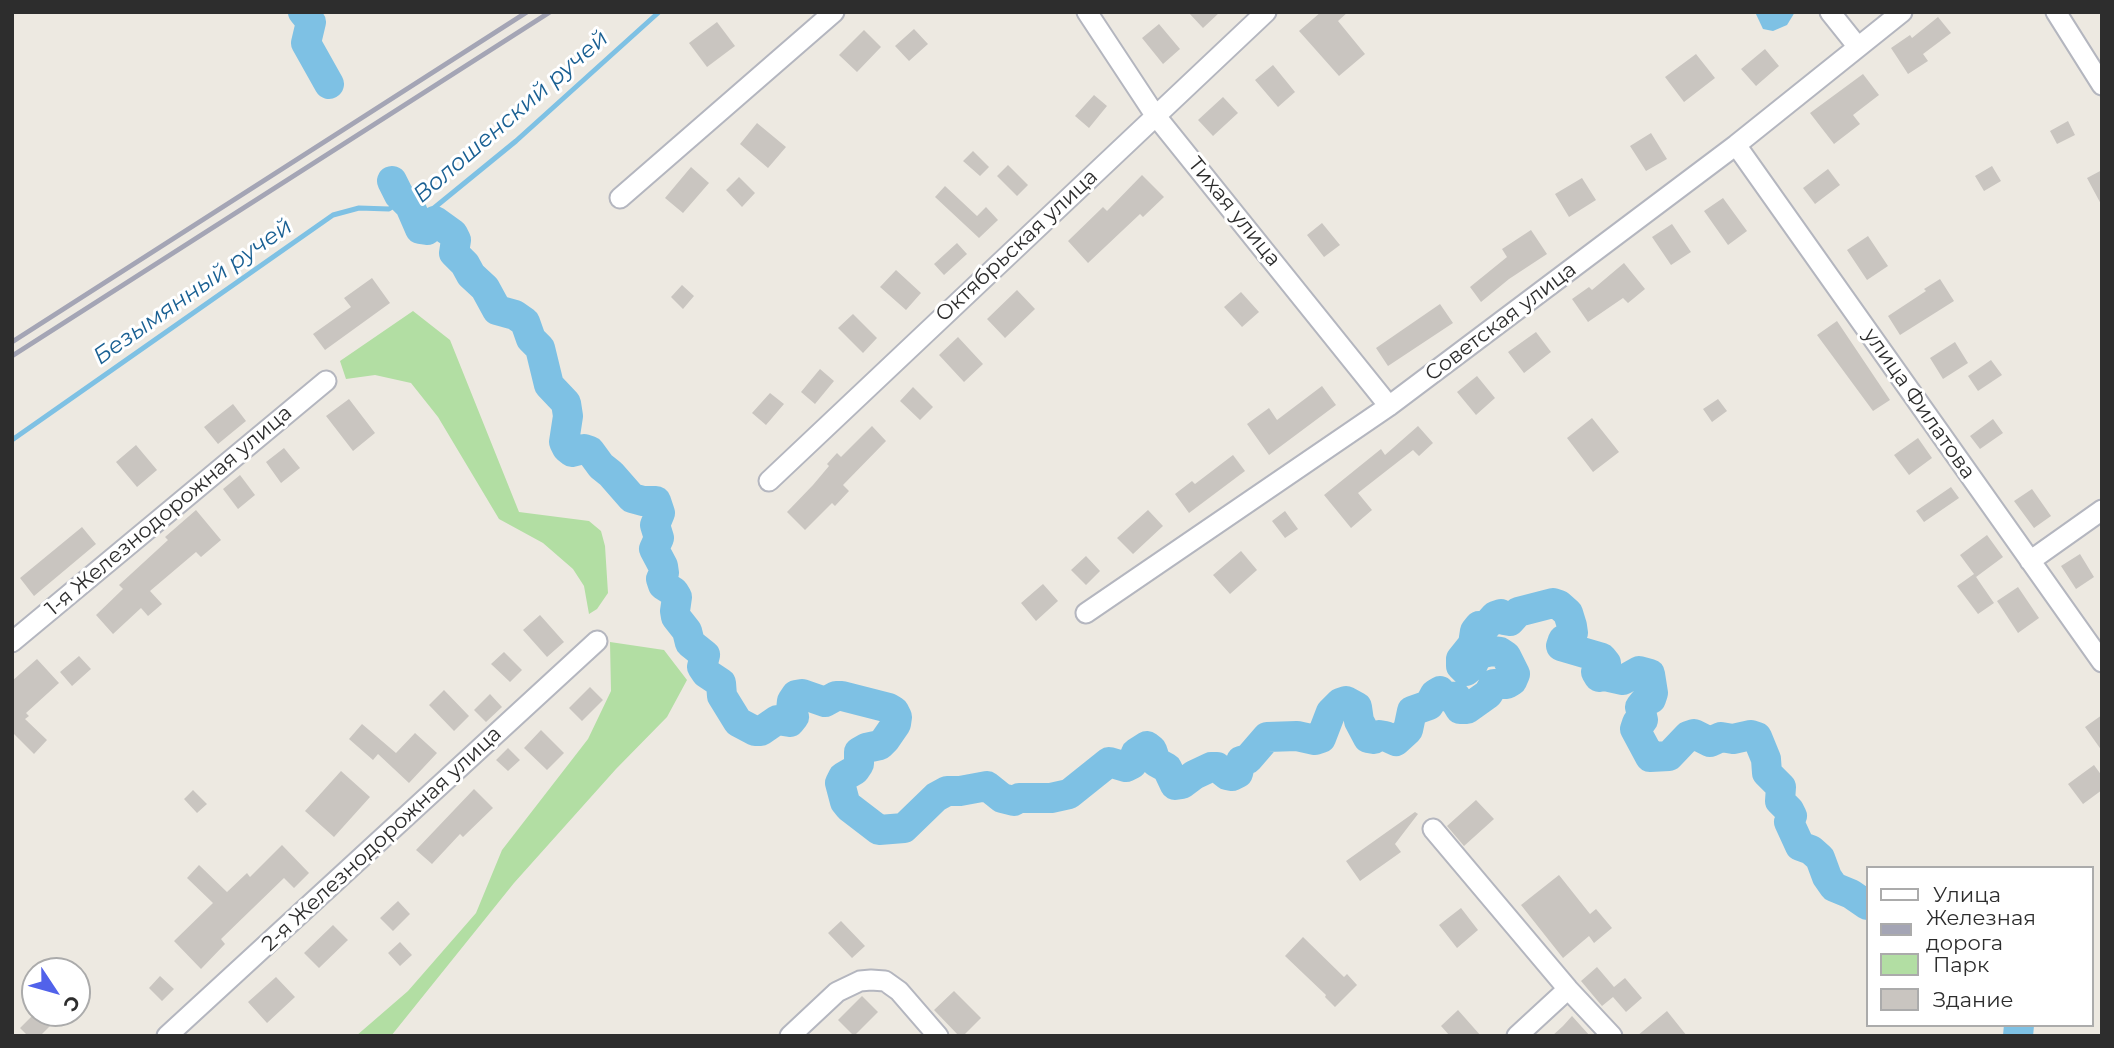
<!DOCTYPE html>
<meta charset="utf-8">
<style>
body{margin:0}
#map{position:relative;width:2114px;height:1048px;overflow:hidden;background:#ede9e1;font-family:Montserrat,sans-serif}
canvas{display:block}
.frame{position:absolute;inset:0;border:14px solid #2d2d2d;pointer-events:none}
.legend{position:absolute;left:1866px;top:866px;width:228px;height:161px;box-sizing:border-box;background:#fff;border:2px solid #ababab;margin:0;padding:9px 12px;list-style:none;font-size:21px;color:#2d2d2d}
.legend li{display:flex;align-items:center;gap:14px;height:35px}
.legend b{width:35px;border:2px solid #ababab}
.north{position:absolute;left:21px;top:957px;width:70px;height:70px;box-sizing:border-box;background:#fff;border:2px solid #ababab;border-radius:50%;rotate:126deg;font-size:19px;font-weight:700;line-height:28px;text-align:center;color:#2d2d2d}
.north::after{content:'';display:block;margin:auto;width:24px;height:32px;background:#5162ea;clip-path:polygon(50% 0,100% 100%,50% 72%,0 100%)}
</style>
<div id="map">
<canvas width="2114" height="1048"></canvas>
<div class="frame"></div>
<ul class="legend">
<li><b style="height:9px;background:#fff"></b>Улица</li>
<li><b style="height:9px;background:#a4a5b5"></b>Железная дорога</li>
<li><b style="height:19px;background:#b2dea3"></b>Парк</li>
<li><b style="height:19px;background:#c9c5c0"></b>Здание</li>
</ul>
<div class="north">С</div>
</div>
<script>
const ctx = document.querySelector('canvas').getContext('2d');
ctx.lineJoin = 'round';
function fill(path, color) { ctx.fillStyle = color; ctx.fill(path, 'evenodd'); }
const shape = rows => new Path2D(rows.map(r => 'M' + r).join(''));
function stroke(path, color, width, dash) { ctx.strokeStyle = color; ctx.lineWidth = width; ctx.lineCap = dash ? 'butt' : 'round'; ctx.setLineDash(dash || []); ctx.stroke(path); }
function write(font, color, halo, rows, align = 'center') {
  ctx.font = font + ' Montserrat,sans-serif'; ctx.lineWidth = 6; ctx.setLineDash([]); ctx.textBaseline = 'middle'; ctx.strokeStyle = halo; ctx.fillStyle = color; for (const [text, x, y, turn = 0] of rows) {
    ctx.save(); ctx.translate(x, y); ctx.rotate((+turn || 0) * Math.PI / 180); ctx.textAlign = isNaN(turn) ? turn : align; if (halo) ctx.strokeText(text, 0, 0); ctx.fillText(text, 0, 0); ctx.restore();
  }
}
const green = shape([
 [413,311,450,340,519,512,589,521,601,531,605,546,608,593,597,609,589,614,584,586,573,569,543,543,499,519,438,417,411,383,375,375,346,379,340,361],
 [610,642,664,650,687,680,667,717,616,769,514,883,391,1036,356,1036,408,991,476,913,502,850,588,739,611,691]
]);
const water = shape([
 [1755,12,1795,12,1787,25,1773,31,1763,29]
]);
const stream = shape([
 [418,221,516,141,659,12],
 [12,440,333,215,359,208,389,209,404,199]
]);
const river = shape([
 [303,12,311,22,306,43,329,84],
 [392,181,399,195,410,206,420,229,427,230,435,221,453,234,456,240,454,253,465,264,471,275,485,288,497,310,515,315,525,322,531,339,540,348,549,385,566,403,568,416,564,442,567,448,572,452,584,449,590,451,601,466,611,474,632,498,643,501,656,501,660,513,655,525,659,538,654,549,663,566,664,573,661,579,663,585,674,592,677,597,675,611,676,617,687,631,690,643,705,655,702,667,706,673,721,683,722,696,738,722,755,731,761,731,777,720,790,722,794,717,791,710,792,701,796,695,802,694,825,702,836,696,842,696,889,708,894,711,897,717,896,724,885,740,880,745,866,748,859,752,859,764,855,770,843,777,840,783,845,802,849,807,879,830,904,828,936,797,947,791,960,791,987,786,1002,798,1014,801,1019,798,1051,798,1069,794,1109,762,1126,767,1132,764,1136,753,1147,746,1152,750,1156,762,1167,768,1175,785,1182,784,1194,775,1211,767,1217,767,1227,775,1232,776,1238,773,1241,761,1248,759,1267,737,1297,736,1315,740,1321,738,1331,712,1340,703,1346,701,1357,707,1359,721,1368,738,1374,739,1379,735,1385,736,1396,741,1408,730,1412,711,1429,705,1435,694,1440,691,1444,696,1456,697,1457,704,1460,709,1467,709,1488,694,1494,684,1507,684,1512,681,1515,674,1506,656,1500,652,1492,651,1478,654,1472,666,1466,671,1461,666,1461,659,1473,644,1475,631,1479,626,1486,626,1495,616,1501,614,1504,620,1510,621,1518,612,1553,603,1559,605,1568,613,1572,626,1573,633,1570,639,1563,640,1561,646,1602,658,1606,663,1596,672,1599,677,1605,676,1623,680,1639,671,1650,674,1653,693,1651,699,1644,702,1640,707,1643,720,1637,723,1635,729,1650,757,1669,756,1688,736,1694,734,1710,742,1721,737,1733,739,1751,735,1757,737,1766,759,1767,773,1781,787,1780,801,1789,810,1792,816,1789,822,1800,846,1811,850,1820,858,1827,877,1834,887,1851,894,1867,905],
 [2018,1036,2019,1025]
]);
const building = shape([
 [1188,12,1220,12,1203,28],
 [1321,12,1348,12,1338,21,1365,54,1339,76,1299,31],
 [1938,17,1951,33,1923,54,1928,61,1908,74,1891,48,1910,35,1912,38],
 [717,22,735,46,707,67,689,43],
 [1159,24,1180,49,1163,64,1142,38],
 [914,29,928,44,909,61,895,46],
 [864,30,881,47,857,72,839,55],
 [1765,49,1779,66,1756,86,1741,69],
 [1696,54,1715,78,1684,102,1665,77],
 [1273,65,1295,92,1278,107,1255,80],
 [1863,74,1879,95,1853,115,1860,124,1834,144,1810,113],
 [1094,95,1107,106,1089,128,1075,116],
 [1223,97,1238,113,1213,136,1198,120],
 [2068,121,2075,135,2057,144,2050,131],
 [757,123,786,147,768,168,740,144],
 [1651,133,1667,159,1646,171,1630,146],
 [973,151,989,167,980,176,963,161],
 [1008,165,1028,185,1017,196,997,176],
 [1992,166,2001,181,1984,191,1975,176],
 [691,167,709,183,683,213,665,198],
 [1828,169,1840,185,1815,204,1803,188],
 [2102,170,2102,206,2087,178],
 [1142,175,1164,197,1143,217,1140,214,1088,263,1068,241,1103,207,1107,211],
 [739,177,755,193,742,207,726,190],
 [1582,178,1596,200,1569,217,1555,194],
 [945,186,977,216,986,207,998,220,979,238,935,197],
 [1723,198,1747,231,1728,245,1704,211],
 [1322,223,1340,245,1324,257,1307,235],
 [1672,224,1691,252,1671,265,1652,237],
 [1531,230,1547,254,1509,279,1481,302,1470,287,1507,257,1502,249],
 [1868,236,1888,266,1867,280,1847,250],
 [957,243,967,254,944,275,934,264],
 [1624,263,1645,289,1628,303,1623,298,1588,322,1572,299,1589,287,1592,290],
 [896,270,921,293,906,310,880,287],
 [372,278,390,303,325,350,313,334,351,307,344,298],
 [1940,279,1954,301,1900,335,1888,316,1926,291,1924,289],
 [682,285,694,296,683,309,671,297],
 [1017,290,1035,309,1005,338,987,319],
 [1241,292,1259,312,1242,327,1224,307],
 [1440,304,1453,323,1388,366,1376,348],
 [853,314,877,338,863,353,838,328],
 [1837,321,1890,400,1873,411,1817,335],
 [1536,332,1551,352,1524,373,1508,352],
 [958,337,983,364,964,382,939,355],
 [1955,342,1968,363,1943,379,1930,358],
 [1991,360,2002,375,1978,391,1968,376],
 [820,369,834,381,815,404,801,392],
 [1477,376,1495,398,1476,415,1457,392],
 [1322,386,1336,405,1269,455,1247,424,1269,408,1277,420],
 [913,387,933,407,920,420,900,401],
 [770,393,784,404,766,425,752,413],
 [349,399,375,433,353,451,326,416],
 [1718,399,1727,411,1712,422,1703,409],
 [233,404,246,421,218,444,204,427],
 [1592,418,1619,452,1593,472,1567,438],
 [1993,419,2003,433,1980,449,1970,436],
 [872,426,886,441,843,485,849,491,835,506,832,503,805,530,787,512,813,485,829,466,827,464,837,453,841,457],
 [1418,426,1433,443,1419,456,1413,450,1358,493,1372,510,1351,528,1324,495,1381,449,1385,455],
 [1918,438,1932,458,1909,475,1894,455],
 [136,445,157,470,137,487,116,462],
 [284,448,300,468,281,483,266,462],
 [1233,455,1245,471,1189,513,1175,494,1192,481,1195,484],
 [240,475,255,495,238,509,223,489],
 [1951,487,1959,498,1924,522,1916,511],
 [2032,489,2051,516,2034,528,2014,501],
 [196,510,221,540,201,557,196,552,150,591,162,604,148,616,141,608,113,634,96,615,123,589,119,585,168,540,165,537],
 [1148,510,1163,526,1133,554,1117,538],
 [1285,511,1298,529,1285,538,1272,521],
 [82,527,96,544,34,596,20,578],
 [1987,535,2003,557,1976,577,1974,574,1994,603,1978,614,1957,586,1974,574,1960,555],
 [1241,551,1257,570,1230,594,1213,575],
 [2080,554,2094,577,2076,589,2061,566],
 [1086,556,1100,571,1086,585,1071,570],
 [1043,584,1058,601,1036,621,1021,603],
 [2018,587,2039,618,2018,633,1997,601],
 [540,615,564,642,547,657,523,630],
 [504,652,522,670,510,682,491,664],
 [79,656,91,669,72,686,60,672],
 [37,659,59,683,26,713,29,716,25,719,47,740,34,754,12,732,12,681],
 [590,687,603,700,582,721,569,708],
 [444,690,469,716,454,731,429,705],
 [490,694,502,707,486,722,474,710],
 [2102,715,2102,751,2085,727],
 [362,724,396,753,415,733,437,753,409,783,378,754,373,760,349,739],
 [541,730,564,753,547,770,524,748],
 [508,748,520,760,508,771,496,760],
 [2094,765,2102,776,2102,790,2083,804,2068,784],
 [341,771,370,797,334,837,305,811],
 [474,789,493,808,463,837,460,834,432,864,416,850],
 [193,790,207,804,197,813,184,799],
 [1476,800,1494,819,1464,846,1447,826],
 [1415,812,1418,814,1395,844,1401,852,1360,881,1346,861],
 [282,845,309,873,294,888,284,878,221,939,225,944,201,969,174,941,213,903,187,878,199,865,227,892,247,873,250,877],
 [1559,875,1590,914,1596,909,1612,928,1594,943,1589,936,1563,958,1521,905],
 [398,901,410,914,393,931,380,918],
 [1461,908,1478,930,1457,948,1439,925],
 [841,921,865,946,852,958,828,933],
 [333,925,348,940,319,968,304,953],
 [1303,937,1344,977,1347,974,1357,985,1335,1007,1325,997,1326,995,1285,956],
 [400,942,412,955,400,966,388,953],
 [1597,967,1614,987,1625,978,1642,998,1626,1012,1613,997,1602,1006,1581,981],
 [160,976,174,989,162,1001,149,988],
 [276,977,295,997,267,1023,248,1002],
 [954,991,981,1018,963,1036,959,1036,934,1010],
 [862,996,878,1012,854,1036,838,1020],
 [1458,1010,1481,1036,1450,1036,1441,1026],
 [1667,1011,1687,1036,1637,1036],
 [35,1013,63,1013,40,1036,28,1036,20,1028],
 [1572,1016,1590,1036,1552,1036,1563,1026]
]);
const street = shape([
 [1087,12,1155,115,1389,406],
 [1830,12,1858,47],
 [2056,12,2102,85],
 [1736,145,2102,662],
 [620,198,834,12],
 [769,481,1266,12],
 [2030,561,2102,510],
 [1086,613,1389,406,1736,145,1902,12],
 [12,642,326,381],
 [1433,829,1568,989,1612,1036],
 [167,1036,597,641],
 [790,1036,837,992,860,981,871,980,885,981,899,991,938,1036],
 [1517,1036,1568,989]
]);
const rail = shape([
 [12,342,527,12],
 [12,356,550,12]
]);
const streetNames = [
 ["Тихая улица",1234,212,51],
 ["Октябрьская улица",1017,246,-43],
 ["Советская улица",1501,322,-37],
 ["улица Филатова",1919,404,55],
 ["1-я Железнодорожная улица",169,511,-40],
 ["2-я Железнодорожная улица",382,839,-43]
];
const waterNames = [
 ["Волошенский ручей",511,117,-41],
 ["Безымянный ручей",193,292,-35]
];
fill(green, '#b2dea3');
fill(water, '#7ec1e4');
stroke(stream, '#7ec1e4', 5);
stroke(river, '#7ec1e4', 30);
fill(building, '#c9c5c0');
stroke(street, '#b4b6bf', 23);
stroke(street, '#fff', 19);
stroke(rail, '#a4a5b5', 5);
write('21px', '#2d2d2d', '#fff', streetNames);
write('italic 23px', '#1a6093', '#fff', waterNames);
</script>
